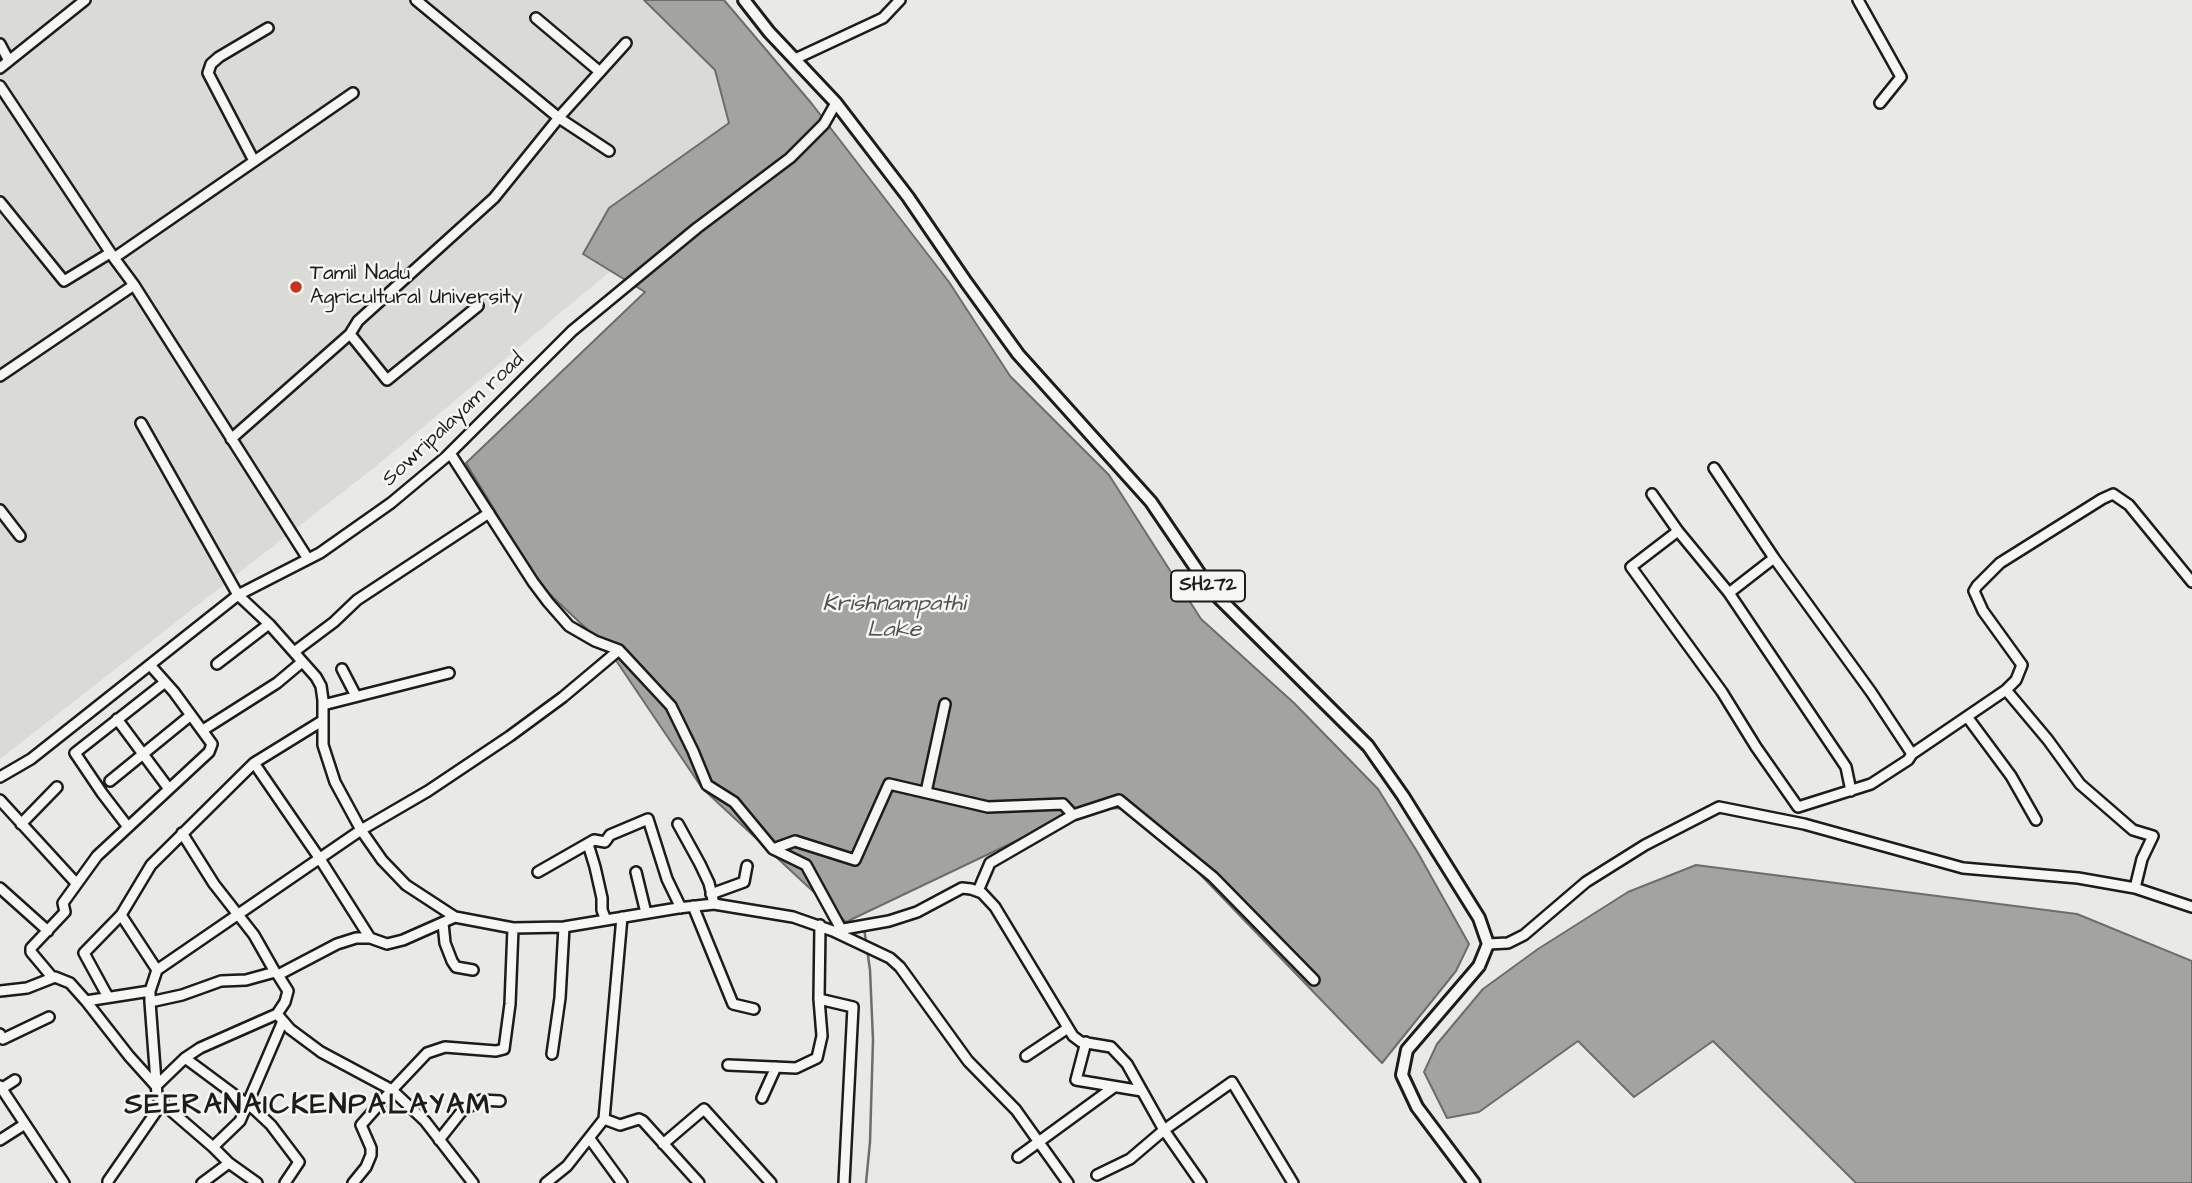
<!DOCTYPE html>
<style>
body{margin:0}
canvas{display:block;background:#e9e9e5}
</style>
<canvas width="2192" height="1183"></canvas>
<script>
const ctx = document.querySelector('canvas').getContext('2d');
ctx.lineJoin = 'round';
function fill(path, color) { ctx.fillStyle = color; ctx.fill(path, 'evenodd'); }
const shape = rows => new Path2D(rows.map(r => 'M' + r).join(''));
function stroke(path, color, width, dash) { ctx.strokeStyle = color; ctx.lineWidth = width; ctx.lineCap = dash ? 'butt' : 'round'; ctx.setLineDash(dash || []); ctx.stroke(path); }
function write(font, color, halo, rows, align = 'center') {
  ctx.font = font + ' "Architects Daughter",sans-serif'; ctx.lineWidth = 5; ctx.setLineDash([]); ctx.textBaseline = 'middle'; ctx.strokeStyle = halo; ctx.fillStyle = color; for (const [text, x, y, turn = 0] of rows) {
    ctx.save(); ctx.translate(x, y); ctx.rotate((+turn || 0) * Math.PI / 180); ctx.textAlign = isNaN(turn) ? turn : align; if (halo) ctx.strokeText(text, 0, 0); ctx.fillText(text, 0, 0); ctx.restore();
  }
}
const built = shape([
 [0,0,716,0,804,110,380,463,0,759]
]);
const water = shape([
 [644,0,724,0,812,104,949,282,1010,376,1109,475,1201,619,1294,703,1378,789,1418,853,1469,944,1456,971,1382,1063,1136,808,1083,809,846,922,702,788,609,650,540,585,466,463,645,292,583,254,609,208,729,123,715,70,644,0],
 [1696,865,2077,914,2192,961,2192,1183,1856,1183,1713,1041,1634,1097,1578,1041,1479,1112,1447,1118,1424,1072,1437,1044,1483,989,1538,949,1628,892,1696,865]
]);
const stream = shape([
 [864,928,870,970,873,1040,870,1142,866,1183]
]);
const minor = shape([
 [416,0,559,118,609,151],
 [1858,0,1901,77,1880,103],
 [536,18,600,72],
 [0,44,9,61],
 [795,59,883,18,900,0],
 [0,68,85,0],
 [0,86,114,258,134,285,308,559],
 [254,161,208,73,211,64,219,57,268,28],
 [0,202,64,281,110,253],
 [114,258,353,93],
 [350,334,387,380,478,306],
 [0,376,134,285],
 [141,423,238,595,269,624,316,677,321,686,323,700,323,745,335,782,361,830,382,860,406,885,455,917,513,928,564,927,678,908,714,904,793,917,833,931,890,958,900,967,968,1061,1016,1110,1068,1183],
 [231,439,350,334,358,321,494,198,561,115,626,43],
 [450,453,533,582,548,602,569,626,595,641,619,650,671,706,693,751,707,785,734,802,773,849,806,865,841,929],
 [1714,468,1774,558,1871,692,1912,754],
 [1652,494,1678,531,1729,593,1846,767,1851,791],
 [0,510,20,536],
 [1678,531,1631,567,1722,692,1756,747,1798,807,1871,784,1908,760,1912,754,2006,690,2016,680,2022,665,1983,611,1974,591,1977,586,2000,563,2102,499,2113,494,2129,505,2192,582],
 [1729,593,1774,558],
 [294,652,334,622,357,600,489,513],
 [217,664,269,624],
 [342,669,356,696],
 [2006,690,2048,740,2080,784,2133,830,2153,836,2142,859,2135,888],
 [323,705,449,673],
 [1968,718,2011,776,2036,820],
 [117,719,169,789],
 [203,730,277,683,302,662],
 [254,763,320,859,370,938],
 [0,777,31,759,238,595,320,553,391,503,446,457,572,331,697,228,790,158,824,124,836,103],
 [110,781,191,715],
 [926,792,945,704],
 [0,800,76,883],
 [21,824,57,787],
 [678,824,700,864,709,883,714,904],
 [128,827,102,793,75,753,164,683],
 [182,833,214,884,254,935,275,972],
 [588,844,595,867,602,898,602,910,606,920],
 [773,849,795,841,855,860,889,784,988,807,1063,804,1073,815],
 [538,872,594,840,605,842,610,835,648,819,667,879,681,908],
 [636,872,646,913],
 [0,888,48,931],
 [978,891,990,863,1073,815,1119,800,1213,877,1314,980],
 [711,894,744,882,747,866],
 [693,906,733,1004,754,1009],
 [443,923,445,943,452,961,456,967,473,970],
 [820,925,819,999,853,1007,844,1183],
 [838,930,889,921,917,912,962,888,971,889,982,893,995,907,1073,1036,1081,1042,1111,1047,1127,1064,1164,1130,1201,1183],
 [1488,944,1508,943,1524,935,1586,882,1645,845,1719,807,1804,824,1963,868,2078,878,2135,888,2192,907],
 [157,970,121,915,151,865,254,763,322,721],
 [52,977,31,952,31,948,65,912,63,903,97,856,209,752,212,744,174,692,150,665],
 [0,991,27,988,55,977,70,983,86,1001,150,991],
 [108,997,84,953,121,915],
 [86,1001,129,1056,156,1086,185,1058,200,1048,277,1014],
 [150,1002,182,995,221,981,246,980,275,972,278,975],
 [0,1034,3,1039,49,1017],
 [1086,1042,1076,1080,1142,1091],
 [552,1054,560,998,564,927],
 [1026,1056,1068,1028],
 [185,1058,255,1110,271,1125,299,1162,285,1183],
 [728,1065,796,1068,817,1058,822,1036,819,999],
 [0,1086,64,1183],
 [1,1089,15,1080],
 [762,1098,776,1067],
 [162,1103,213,1147],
 [604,1119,620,1125,639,1119,643,1121,699,1183],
 [590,1139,622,1183],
 [0,1140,25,1124],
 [439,1140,462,1111,481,1100,500,1101],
 [663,1144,704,1109,771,1183],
 [1018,1157,1114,1087],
 [229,1163,213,1147,240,1121,283,1021],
 [1097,1175,1130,1159,1164,1130,1232,1082,1293,1183],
 [108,1183,108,1181,162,1103,157,1095,150,1002,150,991,157,970,361,830,428,791,510,736,563,697,619,650],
 [202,1183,229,1163,257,1183],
 [353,1183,366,1167,371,1155,371,1148,361,1125,392,1090,321,1052,290,1029,277,1014,285,1002,288,991,278,975,337,944,356,938,370,938,387,944,403,940,455,917],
 [473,1183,425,1121,392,1090,427,1053,445,1047,496,1051,504,1049,510,1004,513,928],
 [546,1183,567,1166,604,1119,622,917]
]);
const major = shape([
 [744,0,769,32,836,103,908,197,966,282,1018,354,1151,502,1210,589,1368,746,1403,796,1479,918,1488,944,1479,966,1407,1050,1402,1075,1417,1107,1474,1183]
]);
const markers = [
 [296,287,7,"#c8321e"]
];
const shields = [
 [1208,586,74]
];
const shieldNames = [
 ["SH272",1208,586]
];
const poiNames = [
 ["Tamil Nadu",310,275],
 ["Agricultural University",310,299]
];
const streetNames = [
 ["Sowripalayam road",454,420,-43]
];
const waterNames = [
 ["Krishnampathi",894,605],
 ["Lake",894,631]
];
const districtNames = [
 ["SEERANAICKENPALAYAM",308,1107]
];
fill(built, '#dadad6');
fill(water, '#a3a3a1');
stroke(water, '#6d6d6c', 2);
stroke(stream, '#6d6d6c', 2.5);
stroke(minor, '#1c1c1c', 14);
stroke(major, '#1c1c1c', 16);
stroke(minor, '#f6f6f2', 9);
stroke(major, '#f6f6f2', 10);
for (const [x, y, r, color] of markers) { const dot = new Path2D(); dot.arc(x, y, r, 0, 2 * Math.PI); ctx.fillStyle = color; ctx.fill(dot); stroke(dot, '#f6f6f2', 2.5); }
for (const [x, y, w] of shields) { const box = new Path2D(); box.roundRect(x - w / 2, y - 15.5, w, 31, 5); ctx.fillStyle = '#f6f6f2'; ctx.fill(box); stroke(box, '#1c1c1c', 2); }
write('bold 19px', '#1c1c1c', null, shieldNames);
write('21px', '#1c1c1c', '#f6f6f2', poiNames, 'left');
write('21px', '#1c1c1c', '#f6f6f2', streetNames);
write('italic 23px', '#525251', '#f6f6f2', waterNames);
ctx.letterSpacing = '2px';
write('bold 28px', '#1c1c1c', '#f6f6f2', districtNames);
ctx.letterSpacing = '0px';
</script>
